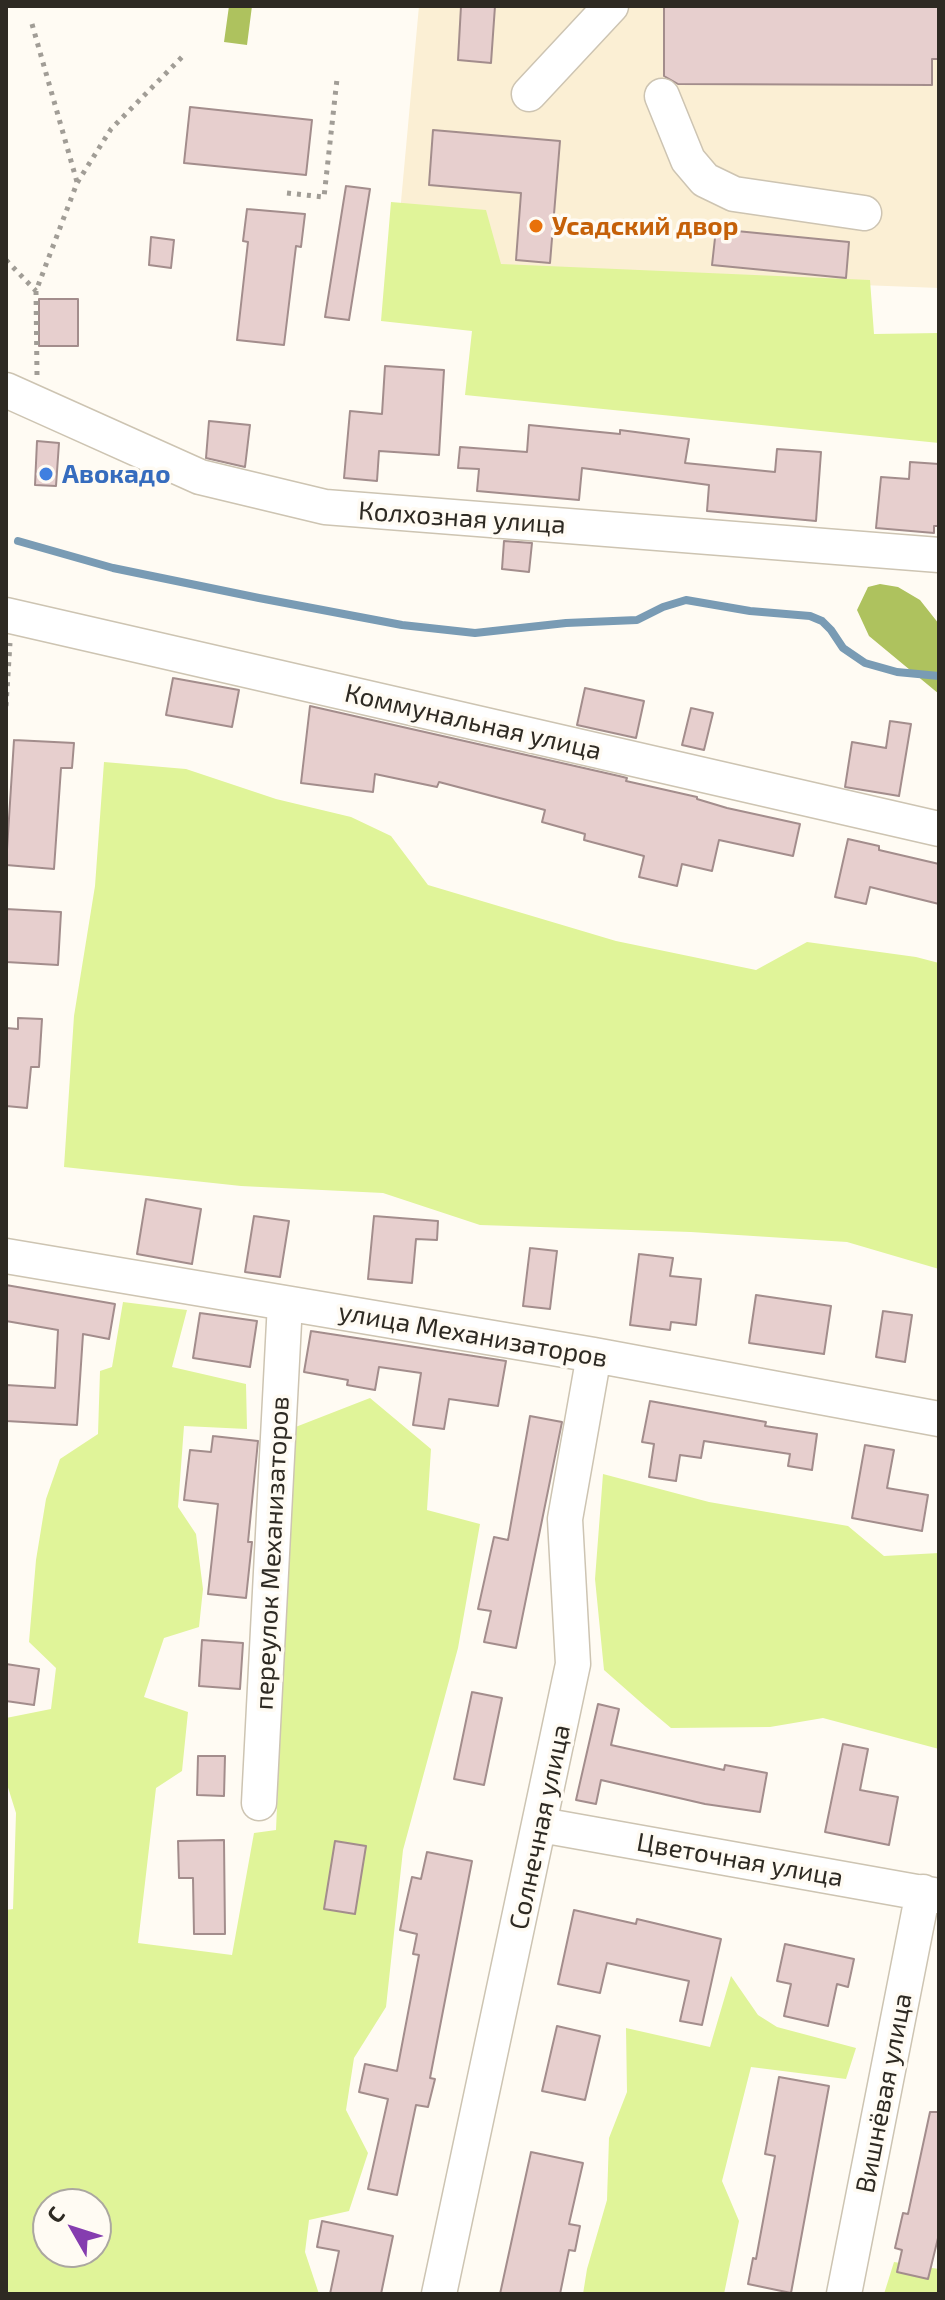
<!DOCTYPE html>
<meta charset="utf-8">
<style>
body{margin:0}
#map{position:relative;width:945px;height:2300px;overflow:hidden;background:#fffbf3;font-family:"Exo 2",sans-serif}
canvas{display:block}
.frame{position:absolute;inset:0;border:8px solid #2e2a23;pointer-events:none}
.north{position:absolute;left:32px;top:2188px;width:80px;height:80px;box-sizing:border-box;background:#fffbf3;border:2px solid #aba7a0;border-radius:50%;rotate:309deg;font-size:22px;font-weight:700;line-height:32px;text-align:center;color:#2e2a23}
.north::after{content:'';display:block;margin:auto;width:28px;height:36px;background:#853daf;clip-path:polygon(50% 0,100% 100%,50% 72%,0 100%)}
</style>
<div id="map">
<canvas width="945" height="2300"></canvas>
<div class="frame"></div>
<div class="north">С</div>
</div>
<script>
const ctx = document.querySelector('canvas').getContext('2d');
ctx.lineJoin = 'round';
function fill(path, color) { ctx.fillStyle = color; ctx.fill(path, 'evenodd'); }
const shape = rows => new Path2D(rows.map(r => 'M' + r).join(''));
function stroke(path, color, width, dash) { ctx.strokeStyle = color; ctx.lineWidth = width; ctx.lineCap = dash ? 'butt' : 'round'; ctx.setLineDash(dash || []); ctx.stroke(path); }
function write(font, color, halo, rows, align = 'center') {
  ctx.font = font + ' "Exo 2",sans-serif'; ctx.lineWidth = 7; ctx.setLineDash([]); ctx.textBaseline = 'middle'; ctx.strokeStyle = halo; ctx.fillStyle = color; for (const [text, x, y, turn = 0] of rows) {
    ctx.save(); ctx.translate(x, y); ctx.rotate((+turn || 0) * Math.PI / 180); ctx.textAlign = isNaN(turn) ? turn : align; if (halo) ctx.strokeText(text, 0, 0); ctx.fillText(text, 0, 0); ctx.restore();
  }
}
const built = shape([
 [419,6,939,6,939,288,395,267]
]);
const green = shape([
 [391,202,486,210,501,264,870,280,874,334,939,333,939,443,465,395,472,331,381,321],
 [104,762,186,769,276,799,351,817,391,836,428,885,616,941,756,970,807,942,916,957,939,963,939,1269,847,1242,691,1232,480,1225,383,1193,241,1186,64,1167,74,1016,95,886],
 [123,1302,187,1310,172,1367,246,1384,247,1429,184,1426,178,1507,196,1534,203,1589,199,1627,164,1638,144,1697,188,1712,182,1771,156,1788,138,1943,232,1955,254,1833,276,1830,293,1428,370,1398,431,1449,427,1510,480,1524,458,1648,403,1850,386,2007,354,2058,346,2110,368,2153,349,2211,309,2220,305,2252,319,2294,6,2294,6,1910,13,1909,16,1813,6,1781,6,1718,51,1709,56,1668,29,1642,36,1560,46,1499,60,1459,98,1434,100,1371,112,1367],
 [48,2204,96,2204,96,2252,48,2252],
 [603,1474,709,1502,848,1526,884,1556,939,1553,939,1749,823,1718,770,1727,671,1728,646,1707,604,1670,595,1579],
 [731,1976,758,2015,777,2027,856,2048,846,2079,751,2067,722,2181,739,2221,724,2294,583,2294,587,2269,607,2200,609,2138,627,2092,626,2028,710,2047],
 [894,2262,939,2269,939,2294,884,2294]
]);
const forest = shape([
 [229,6,252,6,247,45,224,42],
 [880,584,898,587,920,600,939,624,939,694,869,636,857,610,868,587]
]);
const stream = shape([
 [18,541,113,568,259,598,402,625,475,633,566,623,637,620,663,607,686,600,750,611,810,616,822,621,831,630,843,648,865,663,897,672,939,676]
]);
const building = shape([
 [461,6,495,6,491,63,458,60,461,6],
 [664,6,939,6,939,59,932,59,932,85,678,84,664,76,664,6],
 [190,107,312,120,306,175,184,163,190,107],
 [433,130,560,141,550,263,516,260,521,193,429,185,433,130],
 [346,186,370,189,349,320,325,317,346,186],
 [247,209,305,214,301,247,296,246,284,345,237,340,248,242,243,241,247,209],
 [716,229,849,242,846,278,712,265,716,229],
 [151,237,174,240,171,268,149,265,151,237],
 [39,299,78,299,78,346,39,346,39,299],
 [385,366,444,370,439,455,379,451,377,481,344,478,350,411,382,414,385,366],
 [209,421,250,425,245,467,206,458,209,421],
 [529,425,620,434,620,430,689,439,685,463,775,472,777,449,821,452,816,521,707,511,709,485,582,468,579,500,477,491,479,469,458,468,460,447,527,452,529,425],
 [37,441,59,443,56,486,35,485,37,441],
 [910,462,939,464,939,526,934,526,934,533,876,528,881,477,909,479,910,462],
 [504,541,532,543,529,572,502,569,504,541],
 [173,678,239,690,232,727,166,715,173,678],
 [585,688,644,701,636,738,577,725,585,688],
 [310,706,619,776,627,778,626,781,697,797,697,799,727,808,800,824,793,856,719,840,712,871,682,864,677,886,639,877,644,856,584,840,585,834,542,822,545,810,439,782,437,787,375,774,373,792,301,783,310,706],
 [691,708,713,713,704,750,682,745,691,708],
 [890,721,911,724,899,796,845,787,852,742,886,748,890,721],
 [14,740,74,743,72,768,61,768,54,869,6,865,14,740],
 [848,839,879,846,879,850,939,864,939,904,870,887,866,904,835,897,848,839],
 [6,909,61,912,58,965,6,962,6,909],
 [18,1018,42,1019,39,1067,31,1067,27,1108,6,1106,6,1028,18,1029,18,1018],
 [146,1199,201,1209,192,1264,137,1254,146,1199],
 [254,1216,289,1221,280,1277,245,1272,254,1216],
 [374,1216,438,1221,437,1240,416,1239,412,1283,368,1279,374,1216],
 [530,1248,557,1251,550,1309,523,1306,530,1248],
 [639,1254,673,1258,670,1276,701,1279,696,1325,671,1322,670,1330,630,1325,639,1254],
 [6,1285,115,1304,109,1339,83,1334,77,1425,6,1421,6,1385,55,1388,58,1330,6,1321,6,1285],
 [756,1295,831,1306,824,1354,749,1343,756,1295],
 [883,1311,912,1315,905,1362,876,1357,883,1311],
 [200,1313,257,1321,250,1367,193,1358,200,1313],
 [311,1331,506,1361,498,1406,449,1399,444,1429,413,1425,421,1373,379,1367,375,1390,347,1385,348,1380,304,1372,311,1331],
 [650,1401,766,1422,765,1426,817,1434,812,1470,788,1466,790,1454,704,1441,701,1458,680,1455,676,1481,649,1477,654,1444,642,1442,650,1401],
 [530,1416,562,1422,516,1648,484,1642,491,1611,478,1609,494,1537,508,1540,530,1416],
 [213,1436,258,1441,248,1542,252,1542,246,1598,208,1594,218,1504,184,1500,190,1450,211,1452,213,1436],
 [865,1445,894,1450,887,1488,928,1495,922,1531,852,1518,865,1445],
 [202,1640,243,1643,240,1689,199,1686,202,1640],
 [6,1664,39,1669,34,1705,6,1701,6,1664],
 [472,1692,502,1698,484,1785,454,1779,472,1692],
 [598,1704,619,1709,611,1745,724,1770,725,1765,767,1773,760,1812,705,1804,601,1780,596,1804,576,1800,598,1704],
 [843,1744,868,1749,860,1790,898,1797,889,1845,825,1832,843,1744],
 [198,1756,225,1756,224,1796,197,1795,198,1756],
 [224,1840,225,1934,194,1934,193,1878,179,1878,178,1841,224,1840],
 [335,1841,366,1846,355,1914,324,1909,335,1841],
 [427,1852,472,1861,430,2078,435,2079,428,2107,416,2105,397,2195,368,2189,388,2099,359,2092,365,2064,397,2071,419,1955,413,1954,417,1934,400,1930,412,1877,421,1879,427,1852],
 [574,1910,636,1924,637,1919,721,1939,702,2025,680,2021,689,1981,607,1963,600,1993,558,1984,574,1910],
 [785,1944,854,1959,848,1987,837,1984,828,2026,784,2016,791,1984,777,1981,785,1944],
 [557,2026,600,2036,585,2100,542,2091,557,2026],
 [779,2077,829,2086,791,2293,748,2284,753,2258,756,2259,775,2156,765,2154,779,2077],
 [930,2112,939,2112,939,2234,928,2279,897,2272,902,2250,895,2248,903,2213,908,2214,930,2112],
 [531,2152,583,2163,569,2224,580,2226,575,2251,569,2250,560,2294,500,2294,531,2152],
 [322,2221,393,2236,381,2294,330,2294,339,2251,317,2247,322,2221]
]);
const path = shape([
 [32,24,77,182],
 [287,193,324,197,337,79],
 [6,260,36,291],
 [37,375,36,291,77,183,111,129,184,55],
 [6,706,10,643]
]);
const minor = shape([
 [529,94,611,6],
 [662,96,688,160,705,180,734,194,864,213],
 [6,390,200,477,325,507,939,555],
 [6,615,939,829],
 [6,1256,594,1355,939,1419],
 [259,1803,285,1303],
 [541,1825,939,1896],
 [439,2294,573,1664,565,1519,594,1355],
 [844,2294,923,1892]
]);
const markers = [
 [536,226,8,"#e8710a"],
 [46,474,8,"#3f7fe0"]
];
const foodNames = [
 ["Усадский двор",552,226]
];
const shopNames = [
 ["Авокадо",62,474]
];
const streetNames = [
 ["Колхозная улица",462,518,4],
 ["Коммунальная улица",473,722,13],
 ["улица Механизаторов",473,1335,10],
 ["переулок Механизаторов",272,1553,-87],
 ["Солнечная улица",540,1827,-78],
 ["Цветочная улица",740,1860,10],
 ["Вишнёвая улица",884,2093,-79]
];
fill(built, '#fbefd4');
fill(green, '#e0f499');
fill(forest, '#aec25e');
stroke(stream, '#799bb4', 8);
fill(building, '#e7cfce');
stroke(building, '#a38d8c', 2);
stroke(minor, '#cdc4b2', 37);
stroke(path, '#a19d96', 5, [4, 6]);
stroke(minor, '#fff', 34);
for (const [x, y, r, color] of markers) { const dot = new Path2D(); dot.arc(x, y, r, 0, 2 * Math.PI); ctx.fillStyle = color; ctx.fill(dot); stroke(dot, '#fffbf3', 3); }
write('bold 26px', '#c56008', '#fffbf3', foodNames, 'left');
write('bold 26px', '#366cbe', '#fffbf3', shopNames, 'left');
write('26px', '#2e2a23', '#fffbf3', streetNames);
</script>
